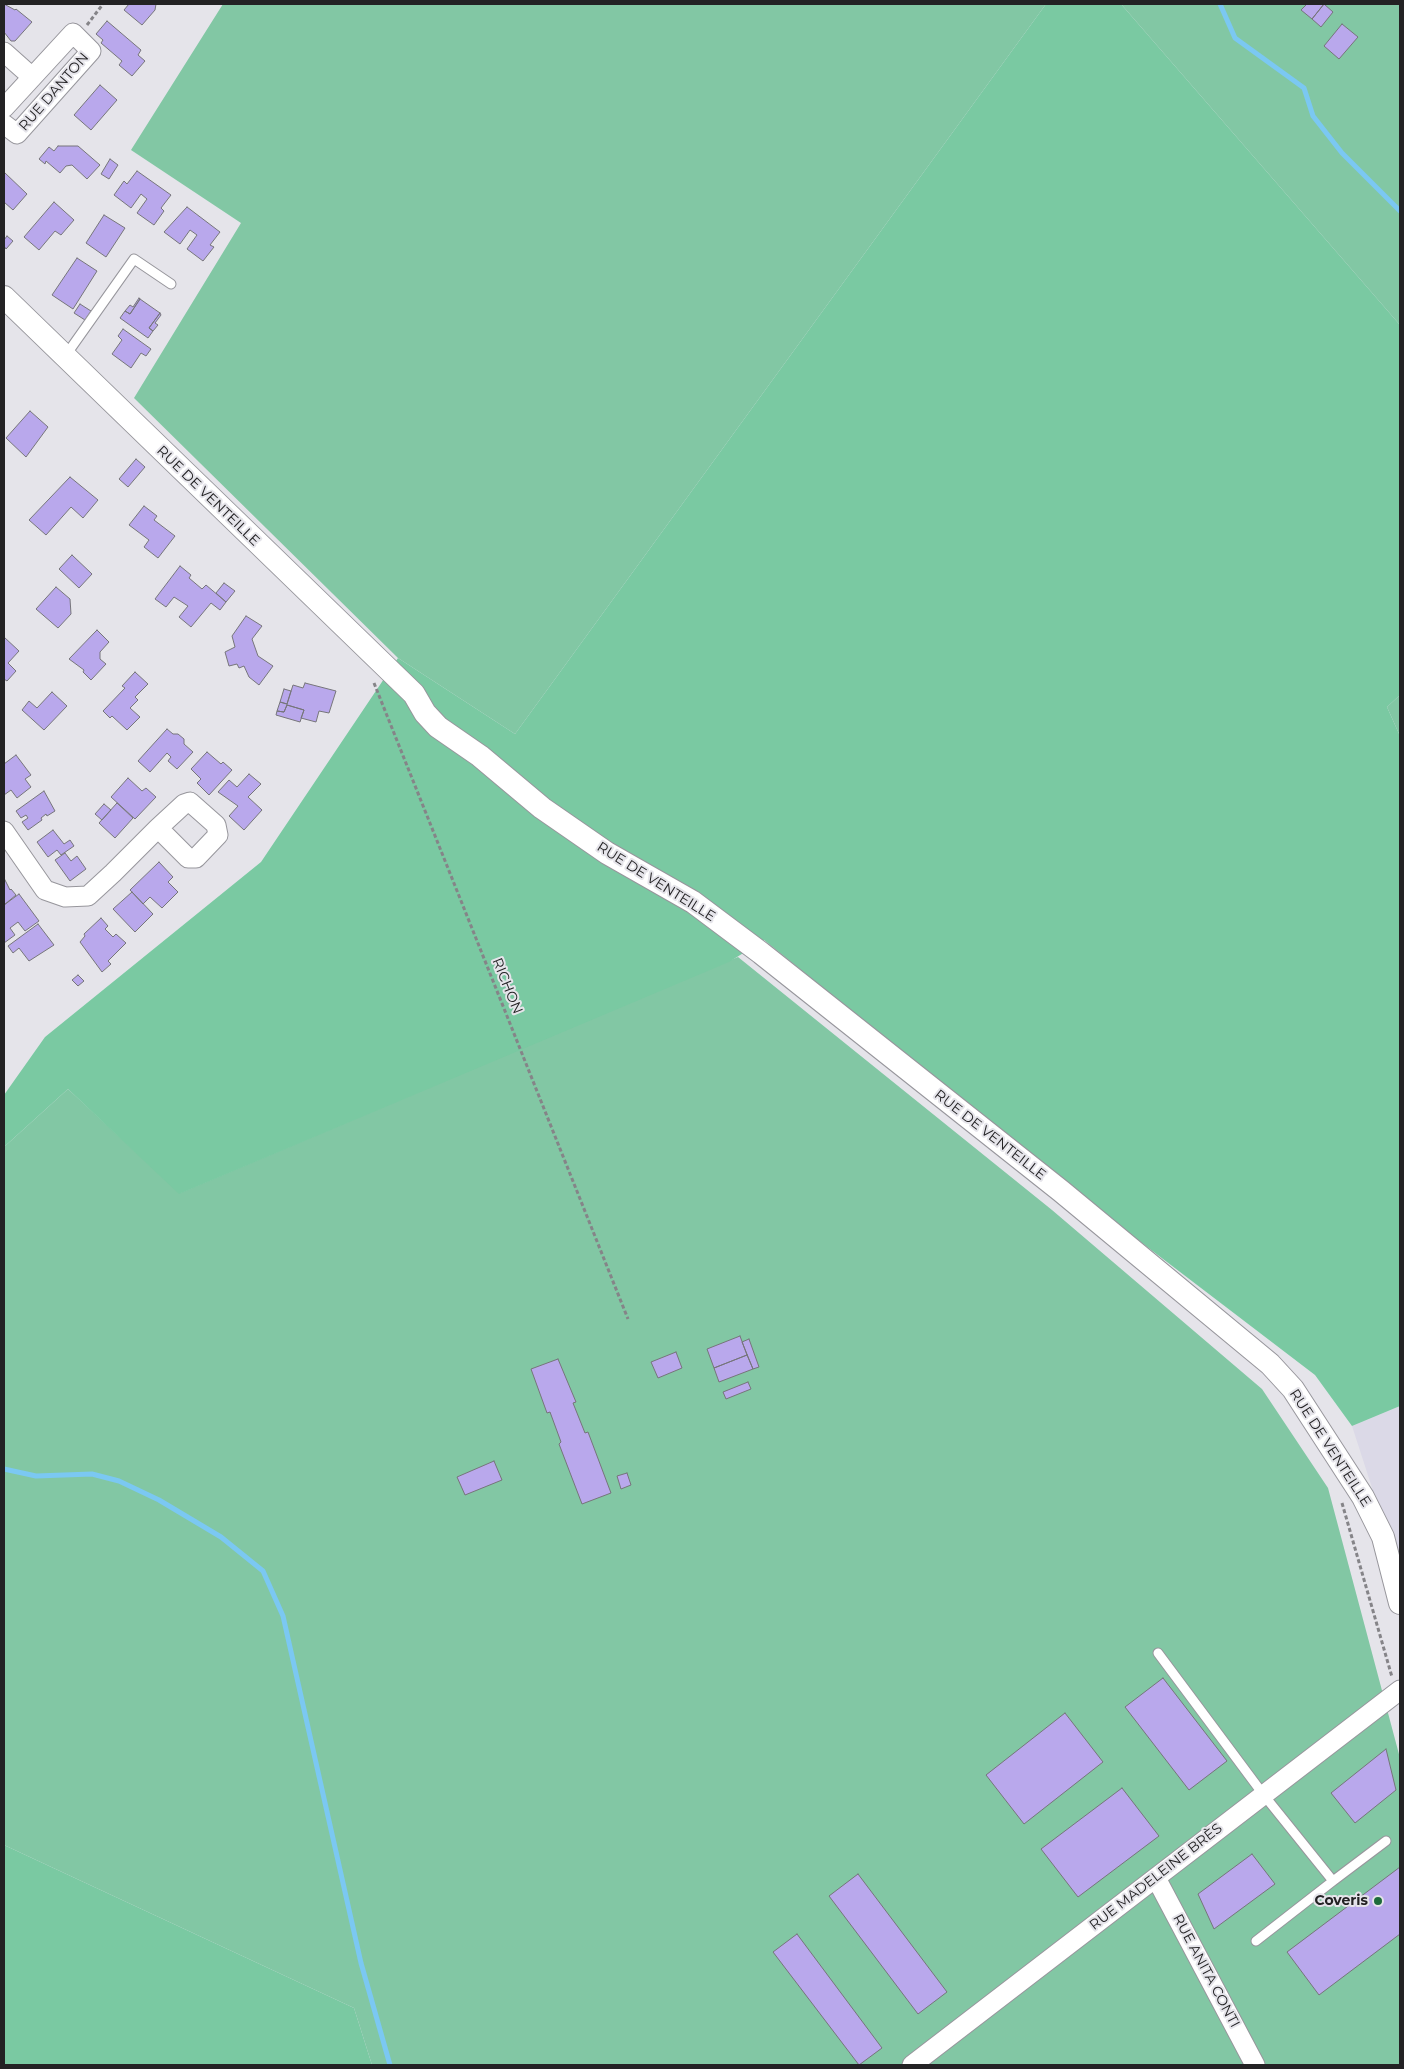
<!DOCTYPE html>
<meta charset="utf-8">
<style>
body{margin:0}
#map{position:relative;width:1404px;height:2069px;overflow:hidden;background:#e5e4ea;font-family:Montserrat,sans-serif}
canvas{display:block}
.frame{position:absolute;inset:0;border:5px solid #232224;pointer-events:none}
</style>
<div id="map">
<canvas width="1404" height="2069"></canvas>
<div class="frame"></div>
</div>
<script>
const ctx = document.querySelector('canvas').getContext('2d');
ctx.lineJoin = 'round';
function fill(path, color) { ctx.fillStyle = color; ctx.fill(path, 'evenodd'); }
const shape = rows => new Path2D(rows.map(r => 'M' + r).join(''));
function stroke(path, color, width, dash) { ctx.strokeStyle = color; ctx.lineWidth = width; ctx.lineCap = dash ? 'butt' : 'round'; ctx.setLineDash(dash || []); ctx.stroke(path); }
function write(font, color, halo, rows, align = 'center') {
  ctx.font = font + ' Montserrat,sans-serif'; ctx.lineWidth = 4; ctx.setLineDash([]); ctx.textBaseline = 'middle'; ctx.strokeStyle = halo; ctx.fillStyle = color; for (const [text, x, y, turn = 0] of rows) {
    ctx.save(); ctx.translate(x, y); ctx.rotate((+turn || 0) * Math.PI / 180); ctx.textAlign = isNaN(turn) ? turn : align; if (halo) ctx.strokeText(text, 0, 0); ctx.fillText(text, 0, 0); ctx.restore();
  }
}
const built = shape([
 [1400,1406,1400,1574,1352,1426]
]);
const green = shape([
 [223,4,1046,4,515,734,398,658,134,398,241,223,131,150],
 [1121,4,1400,4,1400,325],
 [1400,695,1400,736,1387,707],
 [738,957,1052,1210,1262,1389,1328,1488,1400,1758,1400,2065,372,2065,354,2008,4,1845,4,1147,68,1089,180,1193]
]);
const forest = shape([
 [1046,4,1121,4,1400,325,1400,695,1387,707,1400,736,1400,1406,1352,1426,1315,1375,1070,1188,764,940,729,962,179,1194,68,1089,4,1147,4,1095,45,1037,261,862,398,658,515,734],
 [4,1845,354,2008,372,2065,4,2065]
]);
const stream = shape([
 [1220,4,1235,38,1304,88,1313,116,1342,153,1400,211],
 [4,1469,36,1476,92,1474,119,1481,159,1500,221,1537,263,1571,283,1616,361,1963,390,2065]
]);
const building = shape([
 [4,4,15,10,16,9,32,22,15,41,11,41,4,32,4,4],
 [129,4,156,4,155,10,142,25,124,10,129,4],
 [1307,4,1324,4,1312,19,1301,10,1307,4],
 [1324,4,1333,12,1321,27,1312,19,1324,4],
 [107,21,141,50,138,55,145,61,132,76,119,65,122,61,101,43,103,40,96,34,107,21],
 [1342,24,1358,37,1339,59,1324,46,1342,24],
 [100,85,117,100,91,130,74,115,100,85],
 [58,146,78,146,100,165,87,179,72,165,66,166,60,173,46,161,45,164,39,159,49,147,54,151,58,146],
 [110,159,118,165,109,179,101,174,110,159],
 [137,171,171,195,161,208,164,211,154,225,137,213,147,199,141,194,131,208,114,195,124,181,127,184,137,171],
 [4,172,27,194,13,210,4,202,4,172],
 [54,202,74,220,61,235,55,231,39,250,24,237,54,202],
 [187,207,220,232,210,245,214,247,203,261,187,249,197,235,190,230,180,244,164,232,187,207],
 [104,215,125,228,106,257,86,243,104,215],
 [7,236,13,241,6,249,4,246,4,240,7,236],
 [77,258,97,271,73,309,52,295,77,258],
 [139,298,140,299,130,314,125,311,130,305,133,307,139,298],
 [140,299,160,313,149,328,153,331,148,338,120,318,125,311,130,314,140,299],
 [80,304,91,311,85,320,74,313,80,304],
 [160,313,161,315,155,323,158,325,153,331,149,328,160,313],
 [123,329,151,349,146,356,141,353,131,368,112,354,122,340,118,336,123,329],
 [30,411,48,427,26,457,6,438,30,411],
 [136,459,145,467,128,487,119,479,136,459],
 [70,477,98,500,83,518,71,507,46,535,29,520,70,477],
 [144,506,157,516,154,520,175,536,158,558,144,547,149,540,129,525,144,506],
 [72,555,92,574,79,588,59,569,72,555],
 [180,566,191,575,189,578,202,589,206,585,226,602,220,610,211,603,191,627,179,617,188,606,174,597,166,607,155,599,180,566],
 [224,583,235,591,226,602,216,593,224,583],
 [56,587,70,599,71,614,58,628,36,609,56,587],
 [246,616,262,626,252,639,258,656,273,666,259,685,249,677,244,666,239,668,237,664,229,666,225,652,235,647,232,636,246,616],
 [97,630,109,642,100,652,100,659,106,664,91,680,83,672,84,670,69,659,97,630],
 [4,637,19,651,8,663,16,671,7,681,4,679,4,637],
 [135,672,148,684,135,697,138,700,130,708,140,717,127,730,112,716,110,718,103,711,125,688,122,686,135,672],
 [305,683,336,691,329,713,319,711,316,722,301,718,304,710,287,705,284,712,277,711,280,702,287,704,293,685,303,688,305,683],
 [284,689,291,691,287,704,280,702,284,689],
 [52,692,67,706,44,730,22,710,29,701,37,708,52,692],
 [287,705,304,710,300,722,276,715,277,711,284,712,287,705],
 [167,729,173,734,178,734,184,739,184,744,193,752,177,769,168,761,171,757,167,753,150,772,138,761,167,729],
 [207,752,221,764,223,762,232,770,209,795,197,783,201,779,191,769,207,752],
 [16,755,31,775,25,779,31,787,17,798,11,790,4,795,4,764,16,755],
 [249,774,261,784,248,797,262,810,244,830,229,816,238,806,218,792,229,780,237,787,249,774],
 [128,778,142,791,146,788,156,797,135,819,111,797,128,778],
 [44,791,55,811,47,816,46,814,41,818,42,820,28,830,22,822,28,818,26,815,21,818,16,811,44,791],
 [117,803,133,818,115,838,99,823,117,803],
 [104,804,111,810,102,820,95,814,104,804],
 [53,830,64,844,70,840,74,846,61,855,57,850,48,857,37,842,53,830],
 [65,853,71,861,77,856,86,869,70,881,55,860,65,853],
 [159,862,173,877,168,882,178,892,162,908,150,897,143,904,130,890,159,862],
 [4,878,10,890,11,889,16,895,4,905,4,878],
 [132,892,153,914,135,932,113,909,132,892],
 [19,894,39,921,25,931,18,922,10,928,15,935,4,943,4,905,19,894],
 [101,918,108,926,105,929,113,937,116,934,126,943,108,961,111,964,102,972,80,942,85,936,84,934,101,918],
 [38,924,54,945,29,961,19,948,13,953,8,946,38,924],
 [78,975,84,981,78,986,72,980,78,975],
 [740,1336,747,1355,714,1368,707,1349,740,1336],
 [749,1339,759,1367,753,1369,742,1342,749,1339],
 [676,1352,682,1368,658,1378,651,1362,676,1352],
 [747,1355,753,1369,719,1382,714,1368,747,1355],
 [558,1359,576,1402,573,1403,585,1433,588,1432,611,1493,582,1504,559,1444,561,1442,550,1412,547,1413,531,1369,558,1359],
 [748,1382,751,1389,726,1399,723,1392,748,1382],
 [494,1461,502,1480,465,1495,457,1477,494,1461],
 [627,1473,631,1485,621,1489,617,1476,627,1473],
 [1163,1678,1227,1761,1189,1790,1125,1707,1163,1678],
 [1065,1713,1103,1762,1024,1824,986,1775,1065,1713],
 [1386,1749,1396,1790,1355,1823,1331,1793,1386,1749],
 [1122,1788,1159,1836,1078,1897,1041,1849,1122,1788],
 [1252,1854,1275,1884,1214,1929,1198,1894,1252,1854],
 [1400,1867,1400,1934,1319,1995,1287,1952,1400,1867],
 [858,1874,947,1992,918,2014,829,1896,858,1874],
 [797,1934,882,2048,859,2065,773,1952,797,1934]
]);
const path = shape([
 [87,25,103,4],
 [374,683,628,1319],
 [1342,1503,1392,1677]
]);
const service = shape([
 [66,355,134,259,171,284],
 [1158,1653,1263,1794,1333,1881,1256,1941],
 [1333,1881,1386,1841]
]);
const minor = shape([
 [4,52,32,77],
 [4,108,73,33,91,51,17,134,4,124],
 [4,831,45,890,65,897,88,896,113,873,158,828,184,804,190,802,216,825,218,835,196,858,188,858,158,828],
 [1156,1878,1255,2065],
 [912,2065,1400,1690]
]);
const tertiary = shape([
 [4,297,414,694,425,713,438,727,480,756,542,808,607,853,693,902,761,953,1061,1191,1270,1364,1293,1389,1363,1497,1383,1537,1400,1603]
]);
const markers = [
 [1378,1901,5,"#1d6b3b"]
];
const streetNames = [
 ["RUE DANTON",54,92,-49],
 ["RUE DE VENTEILLE",208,496,44],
 ["RUE DE VENTEILLE",656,882,32],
 ["RICHON",507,986,68],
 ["RUE DE VENTEILLE",990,1135,38],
 ["RUE DE VENTEILLE",1330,1448,57],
 ["RUE MADELEINE BRÈS",1156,1877,-38],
 ["RUE ANITA CONTI",1206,1971,62]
];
const poiNames = [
 ["Coveris",1368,1901]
];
fill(built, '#dbd9e7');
fill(green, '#82c7a4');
fill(forest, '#7ac9a2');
stroke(stream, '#7bc8f2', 5);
fill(building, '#b9a8ec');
stroke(building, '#76757a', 1);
stroke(service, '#97969c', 11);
stroke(minor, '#97969c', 21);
stroke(tertiary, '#97969c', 24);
stroke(path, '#858488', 3, [4, 2.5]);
stroke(service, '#fff', 9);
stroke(minor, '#fff', 19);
stroke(tertiary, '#fff', 22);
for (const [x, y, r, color] of markers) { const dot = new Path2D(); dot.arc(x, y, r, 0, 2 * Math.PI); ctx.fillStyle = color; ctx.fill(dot); stroke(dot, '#e5e4ea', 2); }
write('14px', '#232224', '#e5e4ea', streetNames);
write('bold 14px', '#232224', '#e5e4ea', poiNames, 'right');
</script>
